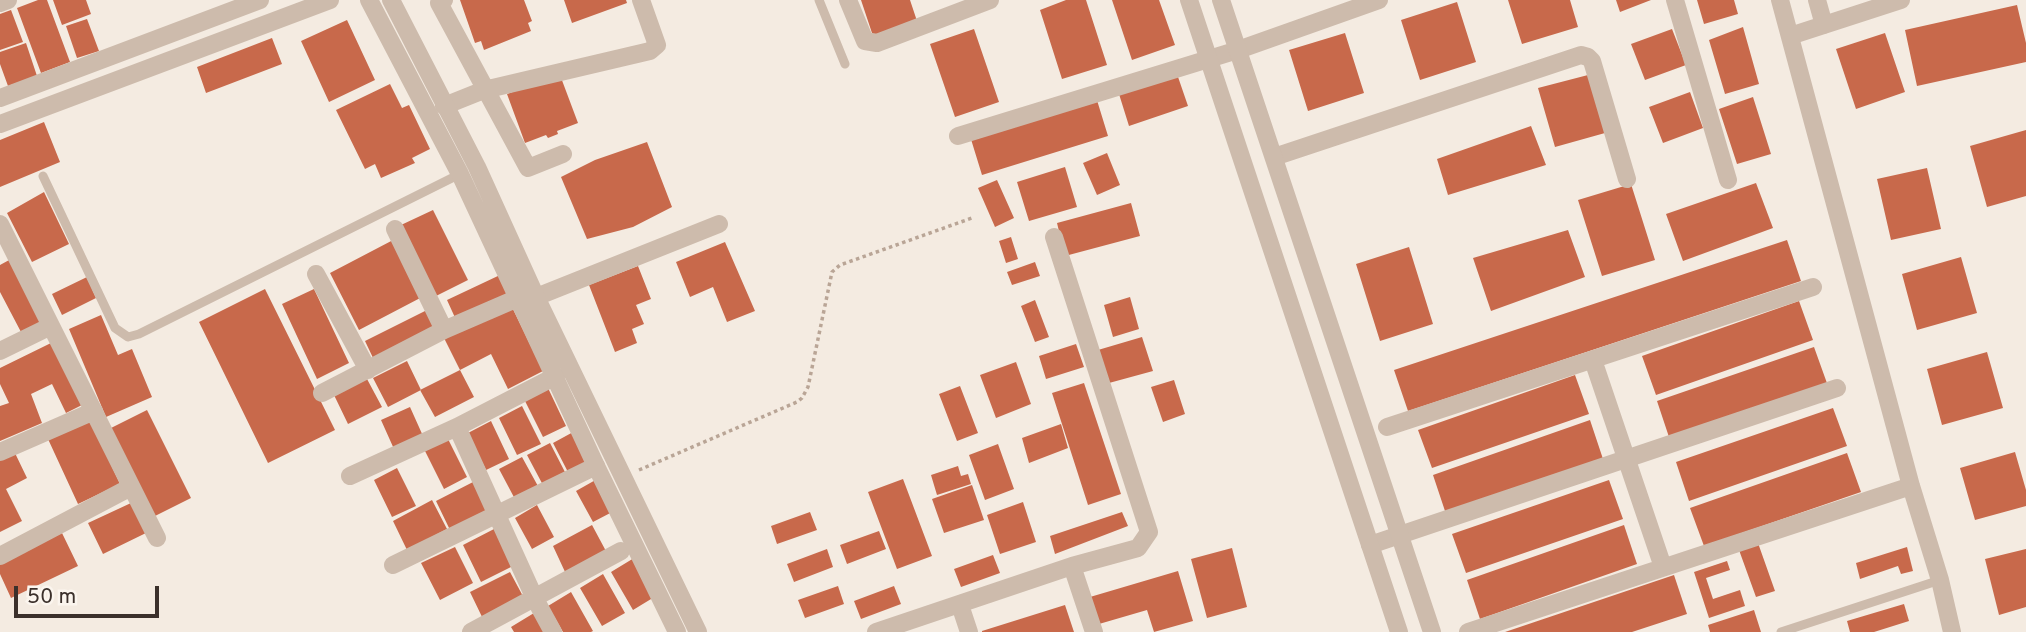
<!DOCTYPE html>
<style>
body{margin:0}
#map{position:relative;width:2026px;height:632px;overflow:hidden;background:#f4ebe1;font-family:Overpass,sans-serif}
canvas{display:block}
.scale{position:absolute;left:14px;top:586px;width:145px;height:32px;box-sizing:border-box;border:4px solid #3b302b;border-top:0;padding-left:9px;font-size:21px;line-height:24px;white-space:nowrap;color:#3b302b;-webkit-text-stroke:5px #fbf5ee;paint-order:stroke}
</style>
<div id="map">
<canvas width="2026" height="632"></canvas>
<div class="scale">50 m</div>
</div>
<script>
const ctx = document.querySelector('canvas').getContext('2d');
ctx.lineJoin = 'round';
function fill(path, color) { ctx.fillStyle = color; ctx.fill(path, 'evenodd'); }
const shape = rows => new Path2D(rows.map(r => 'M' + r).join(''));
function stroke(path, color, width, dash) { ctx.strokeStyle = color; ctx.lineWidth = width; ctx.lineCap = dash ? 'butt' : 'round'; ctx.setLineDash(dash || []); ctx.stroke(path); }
const building = shape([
 [38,0,47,0,70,62,41,73,17,8],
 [53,0,86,0,91,14,62,25],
 [460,0,524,0,532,21,528,23,531,31,484,50,481,41,475,43],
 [564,0,626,0,627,3,572,23],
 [861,0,910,0,917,21,873,36],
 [1066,0,1086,0,1107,65,1062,79,1040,10],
 [1112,0,1159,0,1175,45,1132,60],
 [1508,0,1570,0,1578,27,1522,44],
 [1616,0,1651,0,1620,12],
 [1697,0,1734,0,1738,14,1704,24],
 [1457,2,1476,62,1420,80,1401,20],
 [2017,5,2026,43,2026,62,1917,86,1905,30],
 [11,10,23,42,0,50,0,14],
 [87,19,99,51,77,58,66,26],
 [347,20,375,80,329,102,301,41],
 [1743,27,1759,84,1725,94,1709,40],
 [974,29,999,102,955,117,930,44],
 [1672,29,1686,65,1645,80,1631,44],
 [1345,33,1364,93,1308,111,1289,50],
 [1885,33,1905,92,1856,109,1836,49],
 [272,38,282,64,206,93,197,67],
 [26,43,37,76,8,86,0,64,0,52],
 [1177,74,1188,106,1129,126,1119,94],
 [560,75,578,123,557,131,558,134,548,138,546,135,525,143,507,94],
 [1588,75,1605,133,1555,147,1538,88],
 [390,84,402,108,409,105,430,149,412,158,415,163,381,178,375,164,365,169,336,110],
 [1690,92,1703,128,1663,143,1649,107],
 [1096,97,1108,136,982,175,970,136],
 [1753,97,1771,154,1737,164,1719,109],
 [44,122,60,162,0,187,0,140],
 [1531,126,1546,165,1448,195,1437,159],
 [2026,130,2026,196,1987,207,1970,146],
 [647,142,672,207,633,227,587,239,561,177,595,160],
 [1107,153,1120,185,1097,195,1083,163],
 [1065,167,1077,207,1029,221,1017,182],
 [1927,168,1941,229,1891,240,1877,179],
 [997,180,1014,218,995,227,978,188],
 [1756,183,1773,228,1683,261,1666,214],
 [1631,184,1655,260,1602,276,1578,200],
 [44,192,69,244,32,262,7,213],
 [1131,203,1140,236,1065,256,1057,223],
 [433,210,468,280,436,296,401,225],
 [1568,230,1585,277,1491,311,1473,258],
 [1011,237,1018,259,1006,263,999,241],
 [395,239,424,296,359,330,330,273],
 [1787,240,1801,281,1408,411,1394,370],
 [725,242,755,311,727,322,713,287,690,297,676,262],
 [1409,247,1433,324,1380,341,1356,264],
 [1961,257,1977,313,1917,330,1902,274],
 [11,259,43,322,21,332,0,292,0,265],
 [1035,262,1040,276,1012,285,1007,272],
 [638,266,651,299,636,305,644,324,632,329,637,343,615,352,589,285],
 [500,275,510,297,457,322,447,300],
 [87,277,96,298,62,315,52,294],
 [265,289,335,430,268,463,199,322],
 [314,289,349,363,317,379,282,304],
 [1130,297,1139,329,1113,337,1104,305],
 [1035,300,1049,337,1035,342,1021,306],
 [1799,301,1813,340,1656,395,1642,356],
 [511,305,543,371,508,389,491,354,460,370,444,338],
 [429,309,438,327,374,360,365,341],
 [101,315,118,355,132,349,152,397,106,417,69,329],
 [1142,337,1153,371,1109,383,1098,350],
 [51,343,82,405,66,413,52,384,31,394,42,423,0,441,0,406,9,403,0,384,0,368],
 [1076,344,1084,367,1046,379,1039,356],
 [1814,347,1828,386,1670,440,1657,401],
 [1987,352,2003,408,1942,425,1927,369],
 [407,361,421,390,388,407,373,378],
 [1016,362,1031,404,996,418,980,375],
 [460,370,474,397,435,417,420,390],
 [1575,375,1589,414,1432,468,1418,430],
 [367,379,382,407,348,424,334,395],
 [1174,380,1185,414,1163,422,1151,387],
 [1084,383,1121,494,1088,505,1052,393],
 [960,386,978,433,957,441,939,394],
 [548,388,566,426,543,437,524,399],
 [522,406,541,444,517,455,499,418],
 [410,407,423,436,394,449,381,420],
 [1833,408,1847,446,1689,501,1676,462],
 [147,410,191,498,155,516,111,428],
 [90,419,120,484,78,504,48,439],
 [1590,420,1603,459,1446,514,1433,475],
 [491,421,509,459,486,470,468,433],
 [1061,424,1068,448,1029,463,1022,438],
 [575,431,592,462,569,474,553,443],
 [448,439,467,477,444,489,425,451],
 [550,443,566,474,544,487,527,455],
 [998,444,1014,489,985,500,969,455],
 [14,451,27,478,6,489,22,521,0,532,0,457],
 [2015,452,2026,490,2026,506,1975,520,1960,468],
 [1847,453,1861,492,1704,546,1690,508],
 [522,457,539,488,516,501,499,469],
 [958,466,961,476,968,474,971,484,937,495,931,475],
 [397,468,416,506,392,517,374,480],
 [599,478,616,510,593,522,576,491],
 [903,479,932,556,897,569,868,492],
 [1609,480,1623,519,1466,573,1452,534],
 [475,481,490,509,450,530,436,501],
 [972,485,984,520,944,533,932,499],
 [432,500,447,529,407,550,393,521],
 [1023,502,1036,542,1000,554,987,515],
 [131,503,146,533,103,554,88,523],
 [537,505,554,537,532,549,515,518],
 [810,512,817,530,777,544,771,526],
 [1122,512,1128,526,1055,554,1050,536],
 [592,525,607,553,566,574,553,546],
 [1624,525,1637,564,1480,619,1467,580],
 [496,528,515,565,481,582,463,545],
 [879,531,886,549,847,564,840,545],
 [62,533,78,566,11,598,0,574,0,562],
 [1758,543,1775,591,1756,597,1739,550],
 [455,547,473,583,440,600,421,563],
 [1907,547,1913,571,1901,574,1898,566,1860,579,1856,563],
 [1232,548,1247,607,1207,618,1191,559],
 [827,549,833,567,794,582,787,564],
 [2026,549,2026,607,1999,615,1985,559],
 [993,555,1000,573,961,587,954,569],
 [634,558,656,596,633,610,611,572],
 [1727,561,1730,570,1706,578,1713,599,1740,590,1745,606,1709,618,1694,572],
 [1178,571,1193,621,1154,632,1147,610,1099,624,1090,597],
 [510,572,525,600,484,621,470,592],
 [603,574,625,613,602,626,580,588],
 [1674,575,1687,614,1632,632,1505,632],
 [838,586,844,604,805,618,798,600],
 [894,586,901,604,861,619,854,601],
 [571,592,593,631,591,632,563,632,548,606],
 [1904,604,1909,621,1874,632,1850,632,1847,621],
 [1065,605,1074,632,982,632,982,631],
 [1754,610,1761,632,1710,632,1708,625],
 [534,613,545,632,514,632,511,627]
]);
const path = shape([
 [639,470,797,402,802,398,808,387,832,272,840,265,972,218]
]);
const service = shape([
 [819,0,845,64],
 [43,176,115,328,128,337,139,334,460,174],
 [1781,632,1940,580]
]);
const minor = shape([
 [444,0,439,3,528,168,563,154],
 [848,0,865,41,877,43,990,0],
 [1675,0,1728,180],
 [1780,0,1911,486,1940,580,1952,632],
 [1817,0,1824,25],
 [0,3,8,0],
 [1790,36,1901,0],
 [444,106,484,90,650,51,657,45,641,0],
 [958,136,1238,50,1379,0],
 [1274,157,1581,55,1588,57,1592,61,1627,179],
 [0,224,157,538],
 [395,229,444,330],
 [316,274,368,370],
 [536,297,719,224],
 [0,351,51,326],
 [1593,360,1663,567],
 [322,393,444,330,518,298],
 [457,427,535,599,553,632],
 [1387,427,1813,287],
 [0,452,94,411],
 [350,476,457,427,556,376],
 [1370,545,1837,388],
 [0,556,131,487],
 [393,565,596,466],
 [1072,566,1094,632],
 [960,605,969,632],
 [471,632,621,551],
 [876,632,1072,566,1138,548,1149,532,1054,237],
 [1468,632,1911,486]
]);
const tertiary = shape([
 [369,0,460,174,596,466,677,632],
 [391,0,477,167,536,297,698,632],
 [1189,0,1399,632],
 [1221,0,1432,632],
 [0,98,260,0],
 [0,124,330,0]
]);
fill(building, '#c8694b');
stroke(path, '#b9a596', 3.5, [3.5, 3.5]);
stroke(service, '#cdbbac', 9);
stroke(minor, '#cdbbac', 18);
stroke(tertiary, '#cdbbac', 18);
</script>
